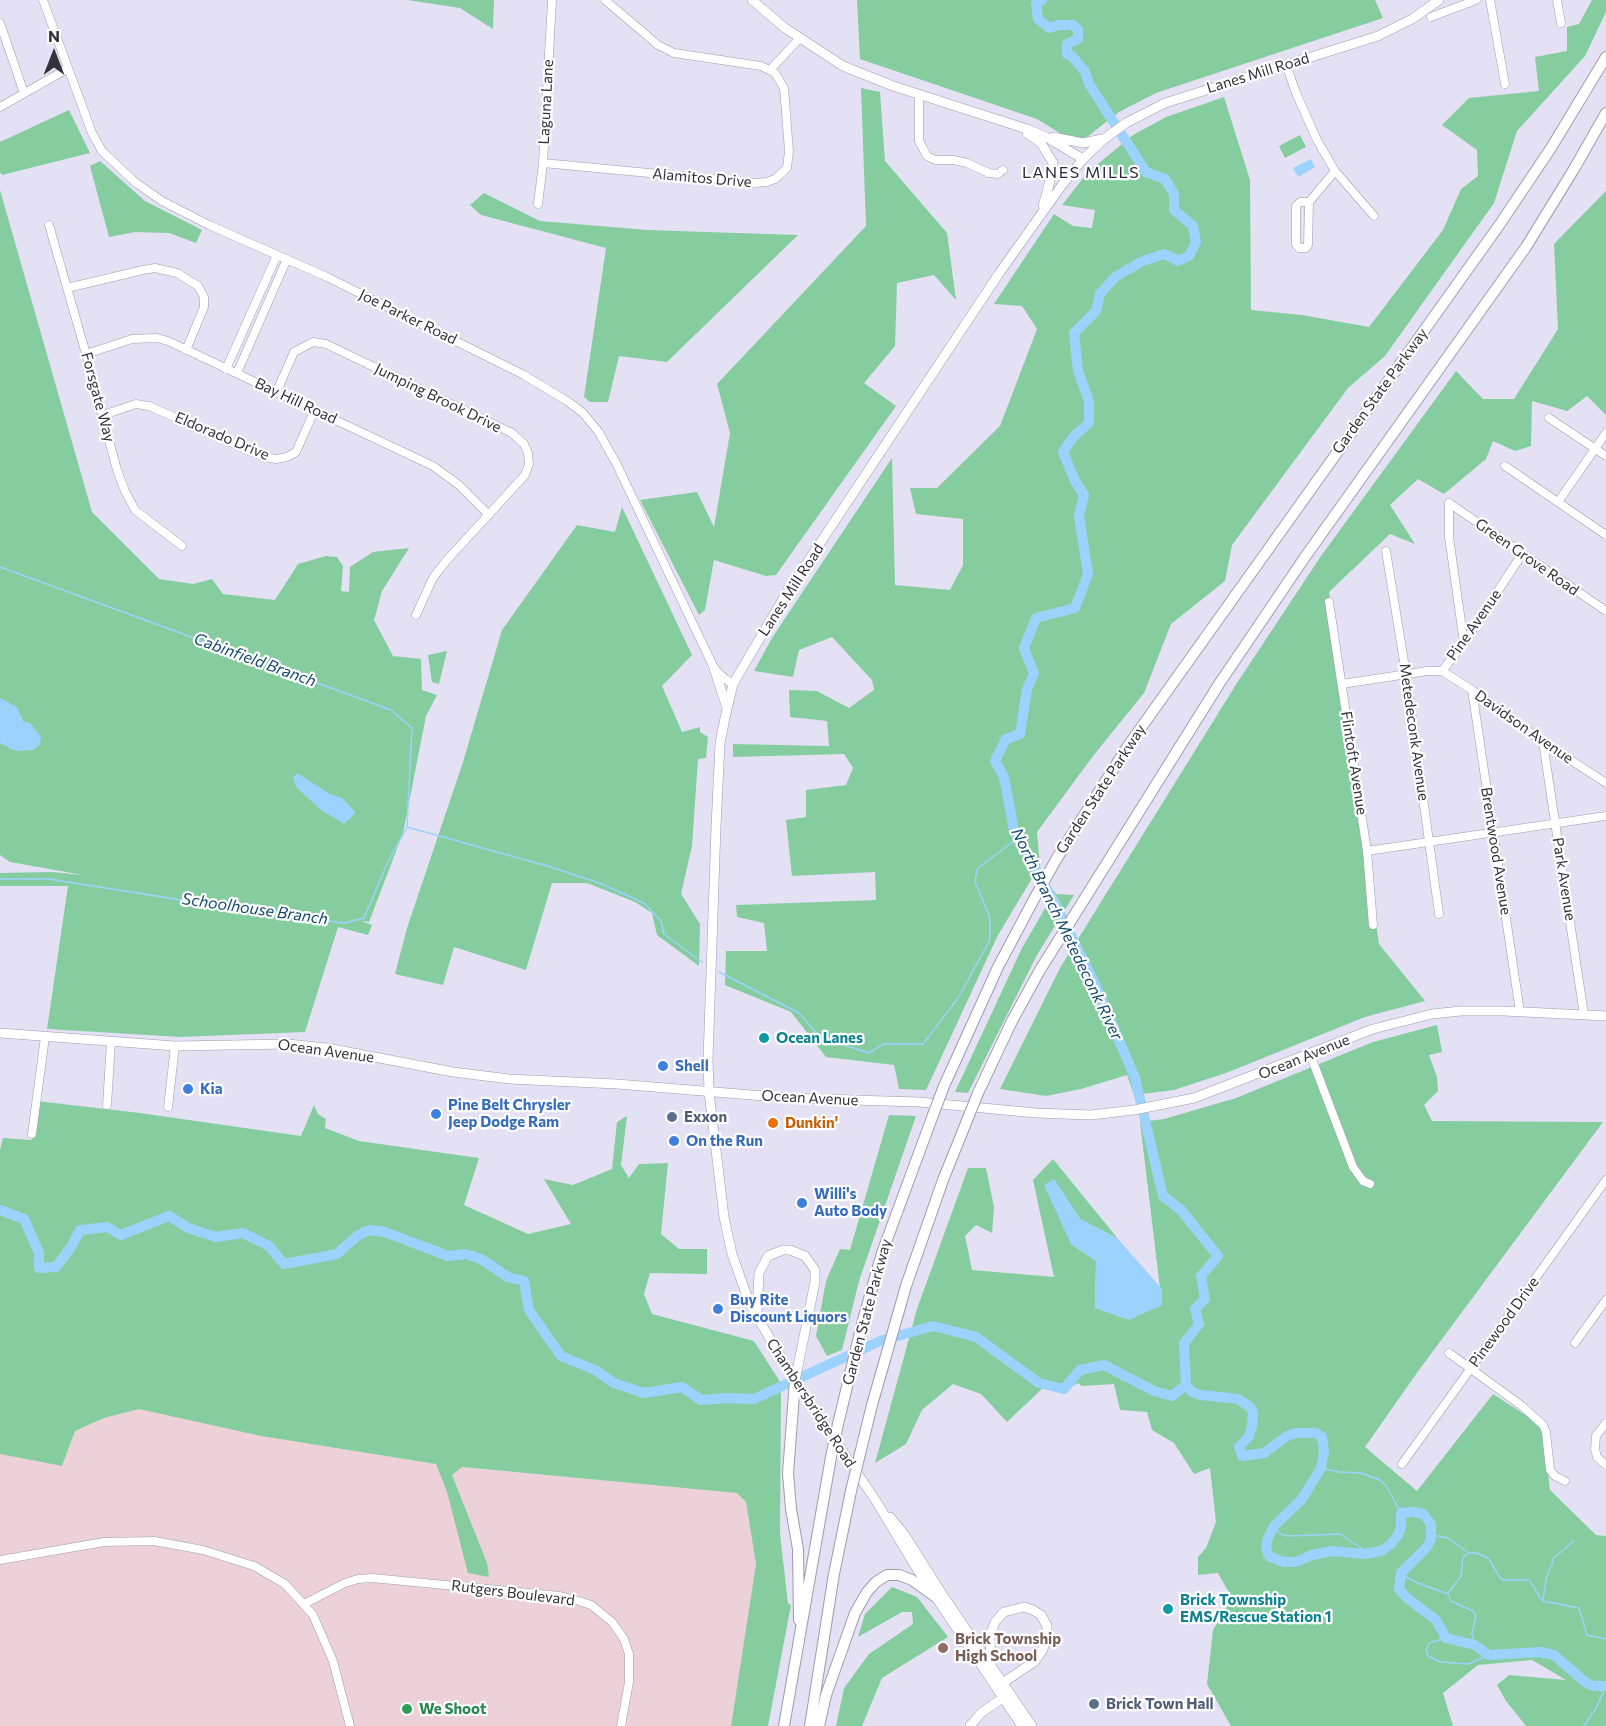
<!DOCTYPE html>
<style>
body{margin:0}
#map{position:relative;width:1606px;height:1726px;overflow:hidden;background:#e4e1f5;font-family:Commissioner,sans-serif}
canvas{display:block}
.north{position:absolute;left:24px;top:24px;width:60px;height:60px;-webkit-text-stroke:4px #fff;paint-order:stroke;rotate:0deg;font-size:16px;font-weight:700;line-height:24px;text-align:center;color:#333139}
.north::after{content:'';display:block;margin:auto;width:21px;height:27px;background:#333139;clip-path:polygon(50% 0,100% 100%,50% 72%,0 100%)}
</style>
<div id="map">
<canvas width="1606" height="1726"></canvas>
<div class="north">N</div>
</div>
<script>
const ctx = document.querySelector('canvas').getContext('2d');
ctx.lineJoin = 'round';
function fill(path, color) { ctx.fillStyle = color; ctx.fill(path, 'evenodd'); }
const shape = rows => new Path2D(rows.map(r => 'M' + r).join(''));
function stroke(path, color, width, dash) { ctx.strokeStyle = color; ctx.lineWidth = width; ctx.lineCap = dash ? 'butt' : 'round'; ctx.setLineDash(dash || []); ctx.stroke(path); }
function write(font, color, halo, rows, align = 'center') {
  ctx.font = font + ' Commissioner,sans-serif'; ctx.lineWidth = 4.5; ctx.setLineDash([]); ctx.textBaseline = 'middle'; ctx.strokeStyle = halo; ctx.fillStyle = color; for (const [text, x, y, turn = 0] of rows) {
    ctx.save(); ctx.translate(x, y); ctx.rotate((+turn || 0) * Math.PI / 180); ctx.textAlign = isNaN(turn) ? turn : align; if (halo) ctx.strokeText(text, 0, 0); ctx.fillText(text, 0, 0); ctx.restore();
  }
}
const industrial = shape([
 [139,1408,261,1436,449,1466,737,1493,746,1502,756,1564,731,1726,0,1726,0,1454,62,1466,75,1431,104,1418]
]);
const green = shape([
 [408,0,494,0,493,29,460,8],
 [857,0,1375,0,1383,18,1156,93,1119,112,1078,144,1037,119,860,59],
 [1592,0,1606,0,1606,12,1585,56,1517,131,1494,203,1385,356,1348,388,1232,545,1225,581,1171,624,1144,693,1093,756,1037,832,1040,865,998,935,926,1090,899,1089,894,1065,826,1057,791,1012,725,985,726,951,767,951,764,923,737,917,736,905,876,900,875,872,792,876,786,820,806,817,806,790,846,785,853,768,844,754,733,757,733,744,829,746,827,721,790,717,789,690,817,691,849,708,874,690,872,680,832,637,799,650,793,677,754,671,772,638,892,458,895,585,950,590,963,565,963,519,916,514,910,488,937,488,1000,426,1037,329,1022,306,994,304,1054,214,1073,226,1092,228,1095,210,1062,205,1088,172,1133,135,1166,117,1224,97,1250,180,1251,310,1302,315,1369,327,1443,230,1461,189,1478,176,1477,150,1442,125,1469,98,1539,91,1535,57,1567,51,1567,27,1579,24],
 [861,88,880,92,885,161,947,233,956,300,934,275,897,283,895,346,864,383,896,406,776,575,766,576,714,560,705,610,699,615,640,500,697,492,714,527,730,433,717,384,866,226],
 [69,110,90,153,2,175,0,172,0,142],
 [1300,135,1306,147,1285,158,1279,146],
 [100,161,145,201,202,230,196,243,169,233,135,232,109,237,90,166],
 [0,190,92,512,159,579,193,584,212,579,223,594,275,600,298,564,326,556,337,557,343,566,341,591,349,592,350,567,373,552,409,548,382,591,374,620,393,656,421,659,422,690,437,695,426,716,403,833,369,922,361,921,372,925,368,935,338,927,305,1032,181,1037,47,1029,68,886,0,886,0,873,52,872,83,875,10,862,0,855],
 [1606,191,1606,415,1587,396,1567,411,1532,401,1531,446,1515,451,1493,441,1486,459,1444,494,1418,479,1390,505,1415,544,1390,534,1329,592,1379,944,1425,1001,1365,1017,1226,1073,1174,1090,1134,1095,1127,1075,1081,1089,1046,1096,1000,1089,1060,968,1237,683,1321,556,1456,371,1483,399,1514,399,1558,329,1554,244],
 [484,193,540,221,647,230,798,235,667,362,619,356,608,402,590,402,584,397,606,248,481,215,470,205],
 [622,507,692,655,662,686,682,732,700,727,700,732,708,737,706,758,698,759,692,846,681,894,700,924,699,966,657,935,652,913,635,902,587,883,552,883,526,970,454,947,443,985,395,974,407,928,463,762,502,630,577,525,615,532],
 [447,651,439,684,432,682,428,655],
 [1055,891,1056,894,1074,895,1037,955,968,1093,955,1092,1022,948],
 [1437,1025,1442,1052,1429,1055,1437,1077,1438,1091,1424,1105,1432,1121,1603,1122,1419,1370,1365,1447,1417,1491,1493,1394,1538,1423,1544,1439,1550,1490,1596,1535,1606,1536,1606,1726,1526,1726,1506,1701,1497,1685,1509,1675,1566,1680,1532,1660,1478,1665,1443,1693,1453,1726,1231,1726,1207,1684,1213,1630,1232,1598,1218,1573,1198,1575,1198,1557,1206,1548,1216,1522,1210,1468,1194,1474,1174,1443,1152,1430,1147,1412,1120,1410,1114,1384,1082,1386,1078,1383,1073,1386,1044,1387,1007,1422,981,1394,953,1384,922,1410,906,1444,875,1463,917,1309,968,1168,986,1168,994,1207,992,1233,976,1225,965,1236,972,1270,1054,1277,1033,1180,1053,1159,1118,1239,1080,1219,1054,1180,1071,1244,1096,1261,1095,1308,1162,1305,1140,1122,1164,1119,1236,1098,1373,1042],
 [37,1101,140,1113,301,1136,314,1105,318,1114,326,1119,325,1128,359,1141,479,1158,464,1205,528,1234,571,1224,544,1179,573,1185,612,1169,617,1122,627,1116,621,1165,629,1178,639,1164,668,1163,661,1234,679,1249,707,1249,707,1274,650,1273,644,1294,652,1314,754,1341,784,1388,781,1390,780,1534,788,1603,791,1605,768,1726,731,1726,756,1564,746,1502,737,1493,462,1467,452,1475,487,1563,489,1577,468,1573,447,1492,436,1464,261,1436,139,1409,104,1418,75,1431,62,1466,0,1454,0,1150,3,1138,32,1140],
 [889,1115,916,1116,859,1281,842,1350,827,1356,816,1336,826,1281,840,1249,850,1250],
 [892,1587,917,1597,948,1637,882,1678,862,1726,836,1726,844,1688,869,1654,913,1624,912,1612,902,1612,858,1637,865,1614]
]);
const water = shape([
 [1311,159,1315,167,1298,177,1293,168],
 [0,698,17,707,23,721,30,723,41,737,40,744,34,750,15,751,0,743],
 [297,773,330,794,342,798,356,813,344,824,320,809,296,787,293,778],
 [1054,1179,1080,1219,1118,1239,1162,1289,1162,1305,1129,1320,1095,1308,1096,1261,1071,1244,1044,1185]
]);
const stream = shape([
 [0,567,391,710,412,728,407,826],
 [0,879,49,879,270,914,344,923,364,918,387,864,407,827,551,867,602,884,644,903,661,921,664,934,702,962],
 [719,972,799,1013,821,1038,869,1053,884,1044,923,1044,958,998,990,940,990,918,975,881,977,869,1018,838],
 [1321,1468,1339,1472,1361,1473,1380,1480,1387,1487,1401,1513],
 [1273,1528,1283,1535,1288,1536,1340,1534,1370,1554],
 [1432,1535,1448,1538,1469,1553,1476,1553,1488,1558,1501,1579,1504,1580,1529,1580,1542,1600],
 [1574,1541,1554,1558,1546,1579,1543,1601,1579,1608,1587,1635,1606,1639],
 [1400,1574,1418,1583,1448,1594,1451,1601,1473,1611,1476,1616,1472,1634,1475,1645],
 [1448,1593,1461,1576,1463,1557,1469,1553],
 [1446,1638,1429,1643,1426,1650,1428,1656,1441,1662,1468,1664,1489,1655],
 [1584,1726,1596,1708,1606,1686]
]);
const river = shape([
 [1042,0,1036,4,1038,19,1049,28,1059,25,1073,25,1078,30,1078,39,1067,44,1067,54,1072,56,1085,72,1089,84,1146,172,1165,179,1174,194,1174,210,1193,226,1196,242,1189,256,1178,261,1164,254,1143,261,1115,277,1100,294,1096,311,1074,333,1078,371,1089,401,1089,423,1074,436,1063,452,1075,481,1084,495,1079,516,1088,574,1075,608,1036,618,1024,648,1034,674,1027,689,1020,734,1006,739,995,761,1004,777,1014,831,1056,905,1096,986,1135,1078,1163,1196,1181,1210,1218,1256,1201,1276,1205,1299,1195,1309,1199,1324,1184,1343,1186,1385],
 [0,1210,24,1219,39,1253,39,1268,56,1267,71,1247,80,1230,107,1227,121,1235,169,1216,188,1228,216,1237,243,1233,269,1246,284,1264,337,1254,357,1236,369,1230,385,1232,448,1256,465,1254,481,1259,508,1277,524,1281,529,1310,561,1356,595,1370,614,1383,644,1393,682,1387,701,1400,727,1398,754,1399,880,1341,933,1326,976,1337,1039,1383,1064,1389,1080,1370,1104,1365,1154,1391,1172,1396,1186,1385],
 [1186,1385,1192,1392,1201,1395,1238,1399,1250,1407,1253,1412,1252,1426,1249,1436,1239,1447,1242,1456,1264,1453,1287,1436,1295,1433,1316,1433,1322,1437,1324,1451,1321,1468,1302,1499,1274,1526,1268,1538,1266,1547,1268,1554,1270,1557,1284,1562,1296,1562,1312,1555,1332,1551,1364,1554,1381,1551,1391,1544,1398,1535,1401,1527,1401,1513,1413,1512,1423,1514,1431,1524,1431,1539,1427,1547,1401,1573,1399,1589,1407,1598,1436,1620,1446,1638,1475,1645,1489,1655,1540,1652,1554,1655,1585,1682,1593,1686,1606,1686]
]);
const minor = shape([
 [43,0,92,133,102,151,136,183,162,201,209,225,327,277,524,375,567,401,582,412,598,431,616,463,714,668,725,679,733,684],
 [1490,0,1505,84],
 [1557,0,1561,23],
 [1431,17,1476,0],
 [0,23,24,93],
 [1286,64,1296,93,1317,140,1335,171,1374,216],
 [770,70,800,38],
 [919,94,919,141,927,156,935,160,954,160,967,163,989,173,998,174,1003,170],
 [0,107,67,69],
 [543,163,755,183,767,182,775,179,787,168,789,151,784,88,775,73,761,66,674,53,658,45,605,0],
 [1309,202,1300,202,1296,206,1296,244,1299,248,1306,248,1308,245,1309,202,1335,171],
 [538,204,543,163,552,0],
 [49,225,86,354,117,470,125,491,135,510,182,546],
 [67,288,143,270,155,268,177,273,198,286,204,297,204,307,186,350],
 [86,354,132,339,157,338,168,341,433,466,459,485,489,515],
 [226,369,277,255],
 [237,373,287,259],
 [277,391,294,352,313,342,326,344,512,433,524,444,528,453,529,464,525,475,446,561,433,578,416,615],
 [103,415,136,404,149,406,264,457,276,459,287,457,296,452,315,409],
 [1549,418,1606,456],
 [1505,466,1606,535],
 [1558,502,1606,433],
 [1449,503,1606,611],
 [1449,503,1449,537,1464,643],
 [1386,551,1406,674,1439,914],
 [1329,602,1367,851,1373,925],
 [1442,671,1472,690,1543,742,1606,783],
 [1342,684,1427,671,1442,671,1464,643,1522,554],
 [1472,690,1520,1012],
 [1543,742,1584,1015],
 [1367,851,1606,816],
 [1310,1054,1353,1167,1363,1181,1370,1184],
 [107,1105,111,1042],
 [168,1107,175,1046],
 [32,1134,45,1037],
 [1575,1343,1606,1300],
 [1449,1353,1522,1406,1543,1425,1546,1432,1550,1470,1555,1476,1565,1481],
 [1606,1423,1596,1436,1595,1449,1597,1457,1606,1465],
 [1402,1464,1606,1180],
 [0,1560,104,1542,154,1541,203,1550,254,1566,285,1584,313,1615,333,1661,350,1726],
 [304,1604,345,1583,358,1579,372,1578,560,1596,579,1601,591,1605,612,1622,624,1639,629,1654,629,1682,621,1726]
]);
const major = shape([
 [752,0,785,28,843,66,893,86,1027,129,1046,137,1083,159],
 [1027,133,1041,143,1053,163,1053,170,1043,206],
 [1053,137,1083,143,1102,139],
 [714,668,727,708],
 [0,1033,175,1046,288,1044,327,1048,453,1072,509,1079,617,1084,788,1098,919,1102,1036,1113,1091,1115,1134,1110,1194,1098,1373,1029,1432,1014,1461,1011,1504,1011,1606,1016],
 [757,1316,759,1273,768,1256,783,1250,790,1250,805,1256,815,1270,815,1282,795,1381],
 [890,1517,904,1534,942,1594,1032,1726],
 [991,1664,990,1636,995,1622,1004,1612,1024,1607,1033,1610,1041,1615,1047,1626,1047,1639,1042,1651,1034,1662,998,1686],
 [970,1726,981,1713,1007,1695],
 [1022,1726,917,1569,876,1501,795,1381,750,1305,732,1254,724,1217,709,1092,708,1059,716,827,720,743,725,718,733,684,783,599,1000,272,1062,185,1083,159,1104,139,1126,123,1165,103,1378,36,1412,19,1439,0]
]);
const highway = shape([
 [944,1086,998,967,1033,901,1057,858,1128,746,1500,224,1551,148,1606,57],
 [978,1093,1012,1021,1040,970,1219,684,1305,557,1526,247,1574,169,1606,113],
 [795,1381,788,1473,791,1509,798,1549,799,1620],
 [838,1424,863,1320,882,1253,933,1115],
 [860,1454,872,1405,906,1286,943,1180,968,1118],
 [784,1726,831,1457],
 [810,1726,834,1574,851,1491],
 [819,1726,826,1695,855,1613,867,1592,876,1582,887,1575,899,1575,912,1580,937,1598]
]);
const highwayBridge = shape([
 [933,1115,944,1086],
 [968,1118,978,1093],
 [831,1457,838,1424],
 [851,1491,860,1454]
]);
const markers = [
 [764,1038,6,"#0f9aa8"],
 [663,1066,6,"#3f7fe0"],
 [188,1089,6,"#3f7fe0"],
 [436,1114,6,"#3f7fe0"],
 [672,1117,6,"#5c6f8a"],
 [773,1123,6,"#e8710a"],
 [674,1141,6,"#3f7fe0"],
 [802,1203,6,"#3f7fe0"],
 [718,1309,6,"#3f7fe0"],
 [1168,1609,6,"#0f9aa8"],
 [943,1648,6,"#8d6e63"],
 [1094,1704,6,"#5c6f8a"],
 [407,1709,6,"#2e9e5b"]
];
const streetNames = [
 ["Lanes Mill Road",1258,73,-17],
 ["Laguna Lane",546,102,-87],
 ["Alamitos Drive",702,178,5],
 ["Joe Parker Road",408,317,26],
 ["Garden State Parkway",1380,391,-54],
 ["Forsgate Way",98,397,75],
 ["Jumping Brook Drive",438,398,26],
 ["Bay Hill Road",296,401,25],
 ["Eldorado Drive",222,436,23],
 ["Green Grove Road",1527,557,35],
 ["Lanes Mill Road",791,590,-57],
 ["Pine Avenue",1474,625,-55],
 ["Davidson Avenue",1524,727,35],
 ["Metedeconk Avenue",1414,732,82],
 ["Flintoft Avenue",1354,763,81],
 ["Garden State Parkway",1101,789,-57],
 ["Brentwood Avenue",1496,851,81],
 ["Park Avenue",1564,879,81],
 ["Ocean Avenue",326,1051,8],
 ["Ocean Avenue",1304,1057,-22],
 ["Ocean Avenue",810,1098,3],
 ["Garden State Parkway",867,1312,-75],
 ["Pinewood Drive",1504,1322,-54],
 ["Chambersbridge Road",811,1403,57],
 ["Rutgers Boulevard",513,1593,7]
];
const cultureNames = [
 ["Ocean Lanes",776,1038],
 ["Brick Township",1180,1600],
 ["EMS/Rescue Station 1",1180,1617]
];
const shopNames = [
 ["Shell",675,1066],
 ["Kia",200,1089],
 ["Pine Belt Chrysler",448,1105],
 ["Jeep Dodge Ram",448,1122],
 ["On the Run",686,1141],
 ["Willi's",814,1194],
 ["Auto Body",814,1211],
 ["Buy Rite",730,1300],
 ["Discount Liquors",730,1317]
];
const serviceNames = [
 ["Exxon",684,1117],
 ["Brick Town Hall",1106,1704]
];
const foodNames = [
 ["Dunkin'",785,1123]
];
const educationNames = [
 ["Brick Township",955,1639],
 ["High School",955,1656]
];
const leisureNames = [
 ["We Shoot",419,1709]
];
const neighbourhoodNames = [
 ["LANES MILLS",1081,173]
];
const waterNames = [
 ["Cabinfield Branch",255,660,20],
 ["Schoolhouse Branch",255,909,8],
 ["North Branch Metedeconk River",1067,934,64]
];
fill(industrial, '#ecd2d8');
fill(green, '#85cd9e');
fill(water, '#9bd3fe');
stroke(stream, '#9bd3fe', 1.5);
stroke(river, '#9bd3fe', 10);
stroke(minor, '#9f9baf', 9);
stroke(major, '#9f9baf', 10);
stroke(highway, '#9f9baf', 12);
stroke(minor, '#fff', 8);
stroke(major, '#fff', 9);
stroke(highway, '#fff', 10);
stroke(highwayBridge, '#9f9baf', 12, []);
stroke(highwayBridge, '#fff', 10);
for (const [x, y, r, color] of markers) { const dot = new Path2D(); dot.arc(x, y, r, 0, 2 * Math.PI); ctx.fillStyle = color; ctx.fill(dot); stroke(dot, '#fff', 2); }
write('15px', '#333139', '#fff', streetNames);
write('bold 15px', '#0d838f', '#fff', cultureNames, 'left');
write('bold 15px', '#366cbe', '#fff', shopNames, 'left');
write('bold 15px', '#4e5e75', '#fff', serviceNames, 'left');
write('bold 15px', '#c56008', '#fff', foodNames, 'left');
write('bold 15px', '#785e54', '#fff', educationNames, 'left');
write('bold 15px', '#27864d', '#fff', leisureNames, 'left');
ctx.letterSpacing = '1.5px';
write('16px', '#2b2838', '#fff', neighbourhoodNames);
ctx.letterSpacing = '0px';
write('italic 16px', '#144a6d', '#fff', waterNames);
</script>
